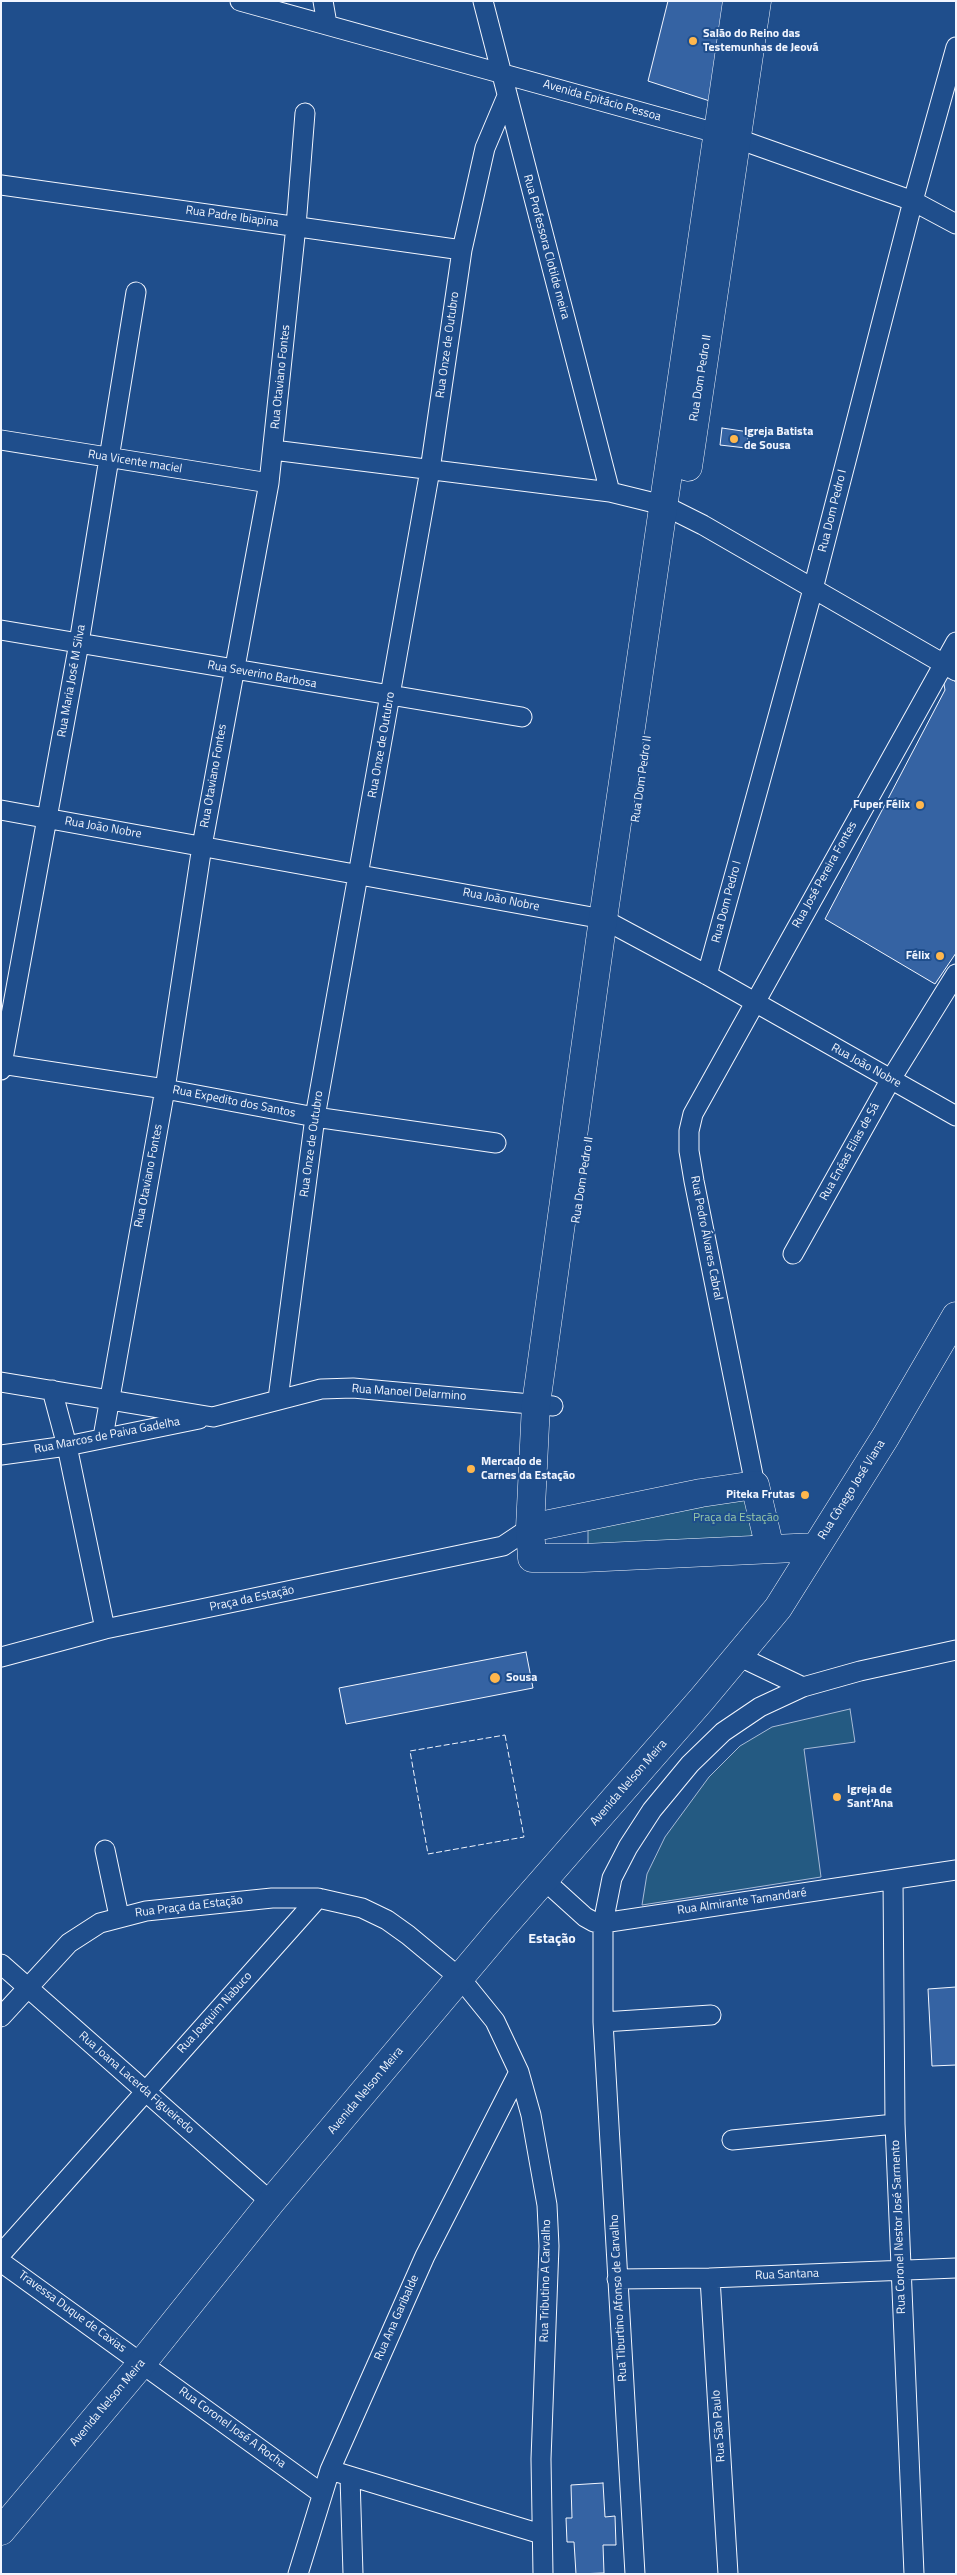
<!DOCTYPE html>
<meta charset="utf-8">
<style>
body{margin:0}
#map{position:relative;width:957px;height:2575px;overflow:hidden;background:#1f4e8c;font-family:"Titillium Web",sans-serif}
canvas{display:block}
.frame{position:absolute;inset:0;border:2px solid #f2f6ff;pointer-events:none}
</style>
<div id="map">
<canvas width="957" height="2575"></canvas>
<div class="frame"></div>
</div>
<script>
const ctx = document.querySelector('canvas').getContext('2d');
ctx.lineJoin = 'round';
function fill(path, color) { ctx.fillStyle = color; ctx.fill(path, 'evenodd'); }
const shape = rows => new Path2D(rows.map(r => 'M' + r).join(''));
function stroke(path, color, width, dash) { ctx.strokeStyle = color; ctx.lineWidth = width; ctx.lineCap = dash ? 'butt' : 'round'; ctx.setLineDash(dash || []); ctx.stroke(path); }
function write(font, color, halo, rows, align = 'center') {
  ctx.font = font + ' "Titillium Web",sans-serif'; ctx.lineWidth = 4; ctx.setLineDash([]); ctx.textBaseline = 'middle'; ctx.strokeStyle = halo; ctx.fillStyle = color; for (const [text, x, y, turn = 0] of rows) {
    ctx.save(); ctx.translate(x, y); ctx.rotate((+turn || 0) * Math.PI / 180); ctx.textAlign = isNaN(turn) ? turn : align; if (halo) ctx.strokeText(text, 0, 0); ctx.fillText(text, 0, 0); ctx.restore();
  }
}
const green = shape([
 [747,1497,753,1535,746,1538,588,1548,588,1529,747,1497],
 [850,1709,855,1742,804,1749,821,1877,642,1905,647,1874,665,1837,709,1777,740,1746,772,1727,850,1709]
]);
const building = shape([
 [668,1,733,1,719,104,648,81,668,1],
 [722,428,749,432,746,448,720,445,722,428],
 [942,673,956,682,956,953,935,984,825,919,945,690,942,673],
 [526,1652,533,1688,346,1724,339,1688,526,1652],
 [956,1987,956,2065,932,2066,928,1989,956,1987],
 [603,2483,605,2517,615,2516,616,2545,603,2545,604,2573,576,2574,574,2542,567,2542,566,2518,572,2518,571,2485,603,2483]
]);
const street = shape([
 [240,1,738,139,913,201,956,224],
 [323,1,327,24],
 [483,1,610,492],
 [1,185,462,250],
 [1,440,269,483],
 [273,450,610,492,663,505,703,525,956,671],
 [1,630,522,717],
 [1,810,603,919,707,975,956,1116],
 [707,975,813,589,913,201,956,47],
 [1,1064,165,1089,315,1117,496,1143],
 [1,1070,79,643,136,292],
 [793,1254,891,1079,956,974],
 [1,1382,213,1417,321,1389,353,1388,553,1406],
 [52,1390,67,1446,105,1629],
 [278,1399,315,1117,430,470,462,250,485,148,507,96],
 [103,1437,165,1089,202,846,269,483,296,226,305,113],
 [1,1455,67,1446,199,1419],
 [755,1485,694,1181,689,1151,689,1131,693,1114,956,642],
 [738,1656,803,1687],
 [1,1657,105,1629,503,1546,530,1528],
 [105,1850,119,1916],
 [543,1879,585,1917,594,1922,603,1923,956,1870],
 [893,1880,895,2124,914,2574],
 [1,1964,271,2202],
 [1,2017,69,1943,100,1923,146,1911,272,1898,318,1898,362,1908,387,1920,408,1935,461,1979,495,2021,519,2072,531,2115,547,2205,549,2246,541,2459,543,2574],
 [603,2022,711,2015],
 [732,2140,895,2124],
 [1,2254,318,1898],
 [1,2262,321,2493],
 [710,2278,728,2574],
 [617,2279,710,2278,956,2268],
 [330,2470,541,2534],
 [350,2477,353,2574],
 [298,2574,330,2470,425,2256,519,2072],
 [635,2574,603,2022,603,1923,612,1878,628,1847,652,1810,690,1764,723,1732,760,1707,803,1687,860,1671,956,1650]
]);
const secondary = shape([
 [737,1,603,919,536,1404,530,1528,532,1558,583,1558,816,1547],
 [688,467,757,1],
 [530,1528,701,1493,755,1485,770,1549],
 [1,2531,142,2363,271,2202,500,1930,702,1699,778,1608,886,1436,956,1316]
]);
const fence = shape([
 [505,1735,524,1837,428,1854,410,1751,505,1735]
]);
const markers = [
 [693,41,5,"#ffb74d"],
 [734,439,5,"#ffb74d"],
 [920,805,5,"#ffb74d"],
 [940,956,5,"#ffb74d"],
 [471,1469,5,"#ffb74d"],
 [805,1495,5,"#ffb74d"],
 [495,1678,6,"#ffb74d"],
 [837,1797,5,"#ffb74d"]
];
const poiNames = [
 ["Salão do Reino das",703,34],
 ["Testemunhas de Jeová",703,48],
 ["Igreja Batista",744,432],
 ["de Sousa",744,446],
 ["Fuper Félix",910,805,"right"],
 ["Félix",930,956,"right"],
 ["Mercado de",481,1462],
 ["Carnes da Estação",481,1476],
 ["Piteka Frutas",795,1495,"right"],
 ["Sousa",506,1678],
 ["Igreja de",847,1790],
 ["Sant'Ana",847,1804]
];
const streetNames = [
 ["Avenida Epitácio Pessoa",602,101,16],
 ["Rua Padre Ibiapina",232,217,8],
 ["Rua Professora Clotilde meira",546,247,75],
 ["Rua Onze de Outubro",448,345,-82],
 ["Rua Otaviano Fontes",281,377,-84],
 ["Rua Dom Pedro II",701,378,-81],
 ["Rua Vicente maciel",135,462,9],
 ["Rua Dom Pedro I",833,511,-76],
 ["Rua Severino Barbosa",262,675,10],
 ["Rua Maria José M Silva",72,681,-80],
 ["Rua Onze de Outubro",382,745,-80],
 ["Rua Otaviano Fontes",214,776,-80],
 ["Rua Dom Pedro II",642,779,-82],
 ["Rua João Nobre",103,828,10],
 ["Rua José Pereira Fontes",825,875,-61],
 ["Rua João Nobre",501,900,11],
 ["Rua Dom Pedro I",727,902,-75],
 ["Rua João Nobre",866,1066,29],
 ["Rua Expedito dos Santos",234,1102,11],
 ["Rua Onze de Outubro",312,1144,-82],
 ["Rua Enéas Elias de Sá",850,1152,-61],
 ["Rua Otaviano Fontes",149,1176,-79],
 ["Rua Dom Pedro II",583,1180,-81],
 ["Rua Pedro Álvares Cabral",706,1238,79],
 ["Rua Manoel Delarmino",409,1393,4],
 ["Rua Marcos de Paiva Gadelha",107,1436,-11],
 ["Rua Cônego José Viana",852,1490,-58],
 ["Praça da Estação",252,1599,-12],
 ["Avenida Nelson Meira",629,1783,-49],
 ["Rua Almirante Tamandaré",742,1902,-8],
 ["Rua Praça da Estação",189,1907,-7],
 ["Rua Joaquim Nabuco",215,2013,-48],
 ["Rua Joana Lacerda Figueiredo",136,2083,41],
 ["Avenida Nelson Meira",366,2091,-50],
 ["Rua Coronel Nestor José Sarmento",899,2227,-92],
 ["Rua Santana",787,2275,-2],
 ["Rua Tributino A Carvalho",546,2281,-89],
 ["Rua Tiburtino Afonso de Carvalho",619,2298,-93],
 ["Travessa Duque de Caxias",72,2312,36],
 ["Rua Ana Garibalde",397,2318,-66],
 ["Avenida Nelson Meira",108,2403,-50],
 ["Rua São Paulo",719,2426,-94],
 ["Rua Coronel José A Rocha",232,2428,36]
];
const parkNames = [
 ["Praça da Estação",736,1518]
];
const neighbourhoodNames = [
 ["Estação",552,1940]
];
fill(green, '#245a82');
stroke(green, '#a8bbd7', 1);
fill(building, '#3563a3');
stroke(building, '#f2f6ff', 1);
stroke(street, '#f2f6ff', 21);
stroke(secondary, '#f2f6ff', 29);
stroke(street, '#1f4e8c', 19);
stroke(secondary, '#1f4e8c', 28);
stroke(fence, '#f2f6ff', 1, [6, 2.5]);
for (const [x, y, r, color] of markers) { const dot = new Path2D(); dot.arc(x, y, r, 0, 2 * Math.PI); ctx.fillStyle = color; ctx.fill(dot); stroke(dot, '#1f4e8c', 2); }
write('bold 12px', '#f2f6ff', '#1f4e8c', poiNames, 'left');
write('12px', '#f2f6ff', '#1f4e8c', streetNames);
write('12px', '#97c8a6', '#1f4e8c', parkNames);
write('bold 14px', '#f2f6ff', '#1f4e8c', neighbourhoodNames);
</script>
